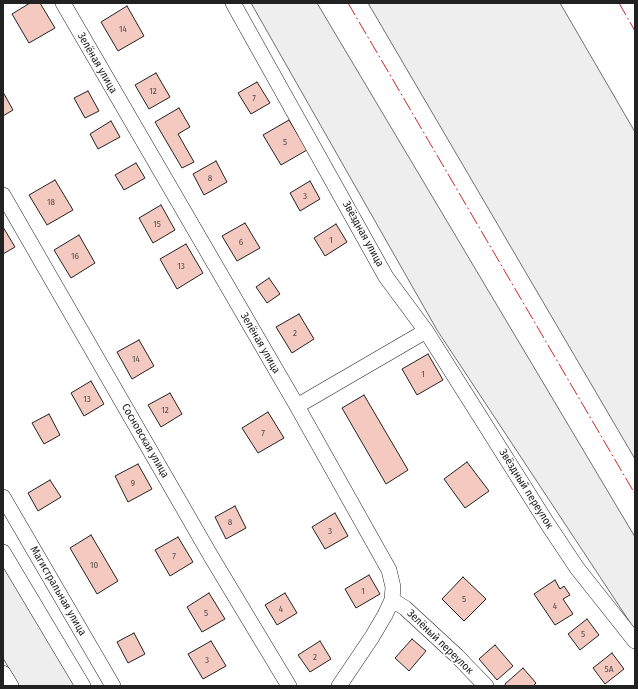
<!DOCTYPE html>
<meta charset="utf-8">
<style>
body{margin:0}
#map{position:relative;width:638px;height:689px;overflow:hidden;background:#fff;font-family:"Fira Sans Condensed",sans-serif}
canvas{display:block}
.frame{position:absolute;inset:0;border:4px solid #222;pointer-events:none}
</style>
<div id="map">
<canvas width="638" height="689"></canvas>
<div class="frame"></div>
</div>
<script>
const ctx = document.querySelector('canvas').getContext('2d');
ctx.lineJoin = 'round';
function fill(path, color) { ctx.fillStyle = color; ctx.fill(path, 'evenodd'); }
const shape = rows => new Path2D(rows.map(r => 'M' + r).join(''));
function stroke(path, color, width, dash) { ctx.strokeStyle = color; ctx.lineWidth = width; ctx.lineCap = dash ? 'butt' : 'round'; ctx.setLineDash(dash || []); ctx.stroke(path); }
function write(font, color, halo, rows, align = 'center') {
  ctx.font = font + ' "Fira Sans Condensed",sans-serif'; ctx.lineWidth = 3; ctx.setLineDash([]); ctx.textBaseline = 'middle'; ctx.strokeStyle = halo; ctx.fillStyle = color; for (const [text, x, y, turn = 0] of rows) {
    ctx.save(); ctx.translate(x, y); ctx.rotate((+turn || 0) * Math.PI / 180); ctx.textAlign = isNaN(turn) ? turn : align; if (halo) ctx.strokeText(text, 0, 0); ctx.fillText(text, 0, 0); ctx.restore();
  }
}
const green = shape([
 [251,3,317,3,635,537,635,630,437,330,251,3],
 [368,3,560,3,635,132,635,459,368,3],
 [3,565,75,686,19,686,3,658,3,565]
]);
const building = shape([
 [30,3,40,3,55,28,29,43,12,14,30,3],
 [127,6,144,36,118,51,101,22,127,6],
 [156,73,170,97,149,109,135,85,156,73],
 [257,82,270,103,251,114,238,93,257,82],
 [88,91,99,111,85,118,74,98,88,91],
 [3,92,13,110,3,116,3,92],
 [179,108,190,127,178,134,194,162,182,168,155,122,179,108],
 [289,120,307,150,281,165,263,135,289,120],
 [111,121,120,137,98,149,90,134,111,121],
 [216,161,227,182,204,195,193,174,216,161],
 [136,163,145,178,124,190,115,175,136,163],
 [55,180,73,210,47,225,29,195,55,180],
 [310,181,320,199,300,211,290,193,310,181],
 [161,205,175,230,153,243,139,218,161,205],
 [245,223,260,248,237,261,222,236,245,223],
 [336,224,347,242,325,256,314,238,336,224],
 [3,227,15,247,3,254,3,227],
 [79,235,95,263,71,278,54,250,79,235],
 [186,244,203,273,177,289,160,259,186,244],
 [269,278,280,294,267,303,256,287,269,278],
 [299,314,314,339,292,353,276,327,299,314],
 [139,340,154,366,132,379,117,352,139,340],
 [428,354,443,380,417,395,402,369,428,354],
 [91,381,104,404,84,416,71,393,91,381],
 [170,393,182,414,161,427,148,405,170,393],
 [364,395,408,470,386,484,342,408,364,395],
 [268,412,284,438,258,453,242,428,268,412],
 [49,414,60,435,44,444,32,423,49,414],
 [467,462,489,491,465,508,444,479,467,462],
 [138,464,152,489,128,502,115,476,138,464],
 [50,480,61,497,38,511,28,493,50,480],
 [235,506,246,528,226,539,215,517,235,506],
 [335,513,348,536,325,549,312,527,335,513],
 [91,535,118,581,97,594,70,548,91,535],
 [178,537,193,562,170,576,155,550,178,537],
 [369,575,380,594,356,608,345,589,369,575],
 [463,577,486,599,464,621,442,599,463,577],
 [555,580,560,589,564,586,570,595,563,599,573,614,555,625,534,594,555,580],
 [209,593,225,619,202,632,187,607,209,593],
 [285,593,297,613,277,625,265,605,285,593],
 [587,619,599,635,580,650,568,634,587,619],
 [134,633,145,654,128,663,117,642,134,633],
 [412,639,426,651,409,671,395,658,412,639],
 [211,641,226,666,203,679,188,654,211,641],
 [320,641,331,659,310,672,298,655,320,641],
 [495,645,513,666,497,680,479,659,495,645],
 [612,653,624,669,605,684,593,668,612,653],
 [523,668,536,683,533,686,506,686,505,684,523,668]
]);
const minor = shape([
 [63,3,297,406,389,570,393,587,392,600,385,615,372,637,339,686],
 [233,3,386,277,426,331,297,406],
 [3,195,212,558,289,686],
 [426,331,547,523,577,568,635,641],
 [3,497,113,686],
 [3,552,83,686],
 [392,600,405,608,457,656,486,686],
 [3,673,11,686]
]);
const power = shape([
 [348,3,635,494],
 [619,3,635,31]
]);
const numberNames = [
 ["14",123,29],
 ["12",153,91],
 ["7",254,98],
 ["5",285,142],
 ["8",210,178],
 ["3",305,196],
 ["18",51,202],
 ["15",157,224],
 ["1",331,240],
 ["6",241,242],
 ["16",75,256],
 ["13",181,266],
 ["2",295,333],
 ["14",136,359],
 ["1",423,374],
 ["13",87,399],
 ["12",165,410],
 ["7",263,433],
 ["9",133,483],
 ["8",230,522],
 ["3",330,531],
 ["7",174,556],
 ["10",94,565],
 ["1",363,591],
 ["5",464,599],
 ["4",555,606],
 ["4",281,609],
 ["5",206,613],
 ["5",583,634],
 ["2",315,657],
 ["3",207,660],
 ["5А",609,669]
];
const streetNames = [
 ["Зелёная улица",97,63,60],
 ["Звёздная улица",363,234,61],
 ["Зелёная улица",260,343,60],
 ["Сосновская улица",145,441,60],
 ["Звёздный переулок",526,489,58],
 ["Магистральная улица",58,591,60],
 ["Зелёный переулок",440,642,44]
];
fill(green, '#eee');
stroke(green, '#6f6f6f', 1);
fill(building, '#f3c9c0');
stroke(building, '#222', 1);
stroke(minor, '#222', 16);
stroke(minor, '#fff', 15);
stroke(power, '#c62828', 1, [14, 3, 2, 3]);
write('9px', '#564c4a', null, numberNames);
write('11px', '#222', '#fff', streetNames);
</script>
